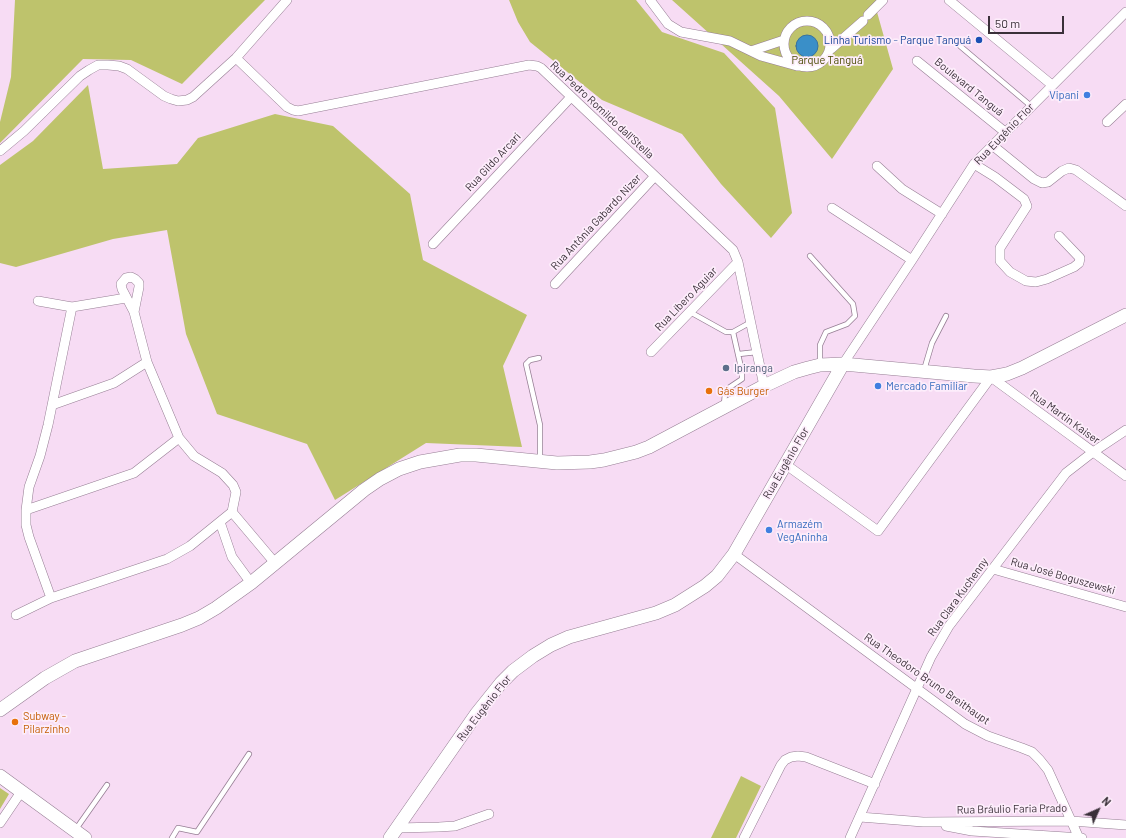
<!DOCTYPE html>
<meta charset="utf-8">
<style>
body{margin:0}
#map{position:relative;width:1126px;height:838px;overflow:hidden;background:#f7dcf4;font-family:Barlow,sans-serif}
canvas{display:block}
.north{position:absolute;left:1078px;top:790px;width:40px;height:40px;-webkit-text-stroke:3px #fdedfb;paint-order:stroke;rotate:45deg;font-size:11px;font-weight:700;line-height:16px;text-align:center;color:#3a3039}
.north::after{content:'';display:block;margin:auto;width:14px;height:18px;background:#3a3039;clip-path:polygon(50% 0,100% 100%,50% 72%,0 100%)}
.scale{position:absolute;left:988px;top:16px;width:76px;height:18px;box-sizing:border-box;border:2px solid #3a3039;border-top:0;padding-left:5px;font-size:12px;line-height:14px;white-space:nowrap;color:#3a3039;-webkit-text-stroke:3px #fdedfb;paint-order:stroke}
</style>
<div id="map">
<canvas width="1126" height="838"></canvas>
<div class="north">N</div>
<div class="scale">50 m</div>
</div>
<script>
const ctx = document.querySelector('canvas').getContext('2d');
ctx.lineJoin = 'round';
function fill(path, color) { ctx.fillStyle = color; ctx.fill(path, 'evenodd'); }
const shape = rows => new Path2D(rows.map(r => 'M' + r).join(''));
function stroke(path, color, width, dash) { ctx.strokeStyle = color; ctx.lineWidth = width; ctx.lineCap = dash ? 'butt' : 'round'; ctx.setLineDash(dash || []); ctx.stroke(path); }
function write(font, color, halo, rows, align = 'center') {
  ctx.font = font + ' Barlow,sans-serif'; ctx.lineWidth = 3.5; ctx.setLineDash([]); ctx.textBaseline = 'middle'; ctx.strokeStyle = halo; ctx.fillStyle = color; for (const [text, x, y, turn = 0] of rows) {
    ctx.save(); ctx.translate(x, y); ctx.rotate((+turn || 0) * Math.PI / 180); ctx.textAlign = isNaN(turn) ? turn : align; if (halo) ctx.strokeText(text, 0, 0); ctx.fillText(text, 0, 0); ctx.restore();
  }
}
const green = shape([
 [15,0,265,0,182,84,131,60,83,59,0,143,0,122,11,77],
 [509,0,636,0,662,32,724,53,775,108,792,213,771,238,721,184,682,134,602,100,530,42,518,22],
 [672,0,888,0,877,12,893,69,832,159,779,96],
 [88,85,103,169,177,164,198,138,275,114,333,126,410,194,423,260,527,315,503,366,522,447,426,443,335,500,307,444,217,414,186,334,167,230,113,239,16,267,0,263,0,165,33,141],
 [741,776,761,786,736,838,711,838],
 [0,788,9,794,0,809]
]);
const water = shape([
 '796 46a11 11 0 1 1 22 0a11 11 0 1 1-22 0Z'
]);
const lane = shape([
 [960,46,1031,106],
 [810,256,853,304,855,316,847,324,826,332,820,345,820,364],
 [690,312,726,332,733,332,751,322],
 [739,354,757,352],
 [539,358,530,360,526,364,540,425,540,461],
 [924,370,932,343,946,316],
 [724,405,725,393,730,387,742,379,742,372,733,332],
 [76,829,107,785],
 [172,838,178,828,197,832,249,754]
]);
const street = shape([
 [650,0,668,24,681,32,730,41,761,56,797,66],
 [949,0,1052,85],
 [868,15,883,0],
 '784 44a23 23 0 1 1 46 0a23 23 0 1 1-46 0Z',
 [831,49,863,21],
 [751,51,784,40],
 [236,58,287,107,293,110,298,111,529,65,537,66,541,68,733,250,738,262,764,386],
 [917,61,1005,132],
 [1107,122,1126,104],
 [992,145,1034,179,1042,183,1048,182,1062,171,1069,168,1076,170,1126,206],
 [0,151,24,131,80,76,89,70,98,65,108,65,119,66,127,69,164,96,171,99,178,101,187,100,193,97,236,58,287,0],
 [974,164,995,177,1024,199,1027,206,1000,248,1000,261,1010,272,1026,281,1036,282,1047,279,1074,267,1079,263,1080,258,1059,236],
 [877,166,902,189,942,214],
 [832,208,912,260],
 [433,244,571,97],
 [555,284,655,176],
 [38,301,72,307,126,298],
 [651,352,738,262],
 [843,364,912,260,974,164,1126,12],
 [52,405,114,383,147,362],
 [785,464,878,531,991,377,1126,476],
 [26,510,134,473,179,438],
 [232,512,275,563],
 [220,522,232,557,251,583],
 [734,554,965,724,988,736,1022,748,1032,752,1040,760,1048,770,1079,838],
 [993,569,1126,607],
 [51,598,29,537,26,525,26,510,29,487,40,456,48,425,72,307],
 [16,615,51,598,167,559,190,546,232,512,236,492,233,485,222,473,194,456,179,438,147,362,134,312,122,289,121,284,126,278,131,277,135,279,139,283,139,287,134,312],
 [860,817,923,822,1071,821,1126,825],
 [0,823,21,792],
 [946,826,972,831,1082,838],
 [397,828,439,827,455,826,489,814],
 [744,838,781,765,785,760,791,757,798,756,806,757,875,784],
 [850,838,931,657,949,626,1066,473,1093,452,1126,430]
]);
const secondary = shape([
 [0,710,45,678,75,661,182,625,199,618,216,608,251,583,364,490,380,479,399,469,420,462,460,455,476,455,557,463,590,462,604,460,636,452,649,447,764,386,794,372,808,368,820,365,843,364,974,376,991,377,1007,374,1022,368,1126,315],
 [0,776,85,838],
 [390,838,477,713,501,683,513,671,533,656,551,645,569,637,656,613,675,605,705,586,717,576,734,554,843,364]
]);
const markers = [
 [979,40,4,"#1a4fb4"],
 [1087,95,4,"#3f7fe0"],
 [726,368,4,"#5c6f8a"],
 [878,386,4,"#3f7fe0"],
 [709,391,4,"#e8710a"],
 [769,530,4,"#3f7fe0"],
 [15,722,4,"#e8710a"]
];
const transitNames = [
 ["Linha Turismo - Parque Tanguá",971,40]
];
const parkNames = [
 ["Parque Tanguá",827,60]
];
const streetNames = [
 ["Boulevard Tanguá",969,87,39],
 ["Rua Pedro Romildo dall'Stella",602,110,43],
 ["Rua Eugênio Flor",1004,134,-46],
 ["Rua Gildo Arcari",493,162,-47],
 ["Rua Antônia Gabardo Nizer",596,222,-47],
 ["Rua Líbero Aguiar",686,299,-46],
 ["Rua Martin Kaiser",1065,417,36],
 ["Rua Eugênio Flor",786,463,-60],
 ["Rua José Boguszewski",1063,576,16],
 ["Rua Clara Kuchenny",958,597,-54],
 ["Rua Theodoro Bruno Breithaupt",927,679,35],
 ["Rua Eugênio Flor",484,708,-52],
 ["Rua Bráulio Faria Prado",1012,809,-1]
];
const shopNames = [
 ["Vipani",1079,95,"right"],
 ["Mercado Familiar",886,386],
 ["Armazém",777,524],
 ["VegAninha",777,537]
];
const serviceNames = [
 ["Ipiranga",734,368]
];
const foodNames = [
 ["Gás Burger",717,391],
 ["Subway -",23,716],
 ["Pilarzinho",23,729]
];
fill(green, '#bec36c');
fill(water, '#3a8fc8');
stroke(water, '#3a729d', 1);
stroke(lane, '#967e94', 6);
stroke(street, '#967e94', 10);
stroke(secondary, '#967e94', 14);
stroke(lane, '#fff', 4.5);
stroke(street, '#fff', 9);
stroke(secondary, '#fff', 13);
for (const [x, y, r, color] of markers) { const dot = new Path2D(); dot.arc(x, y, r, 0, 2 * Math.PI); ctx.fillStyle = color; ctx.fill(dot); stroke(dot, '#fdedfb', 1.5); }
write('11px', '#164399', '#fdedfb', transitNames, 'right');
write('11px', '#484a00', '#fdedfb', parkNames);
write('11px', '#3a3039', '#fdedfb', streetNames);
write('11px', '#366cbe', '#fdedfb', shopNames, 'left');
write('11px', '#4e5e75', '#fdedfb', serviceNames, 'left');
write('11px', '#c56008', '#fdedfb', foodNames, 'left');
</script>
